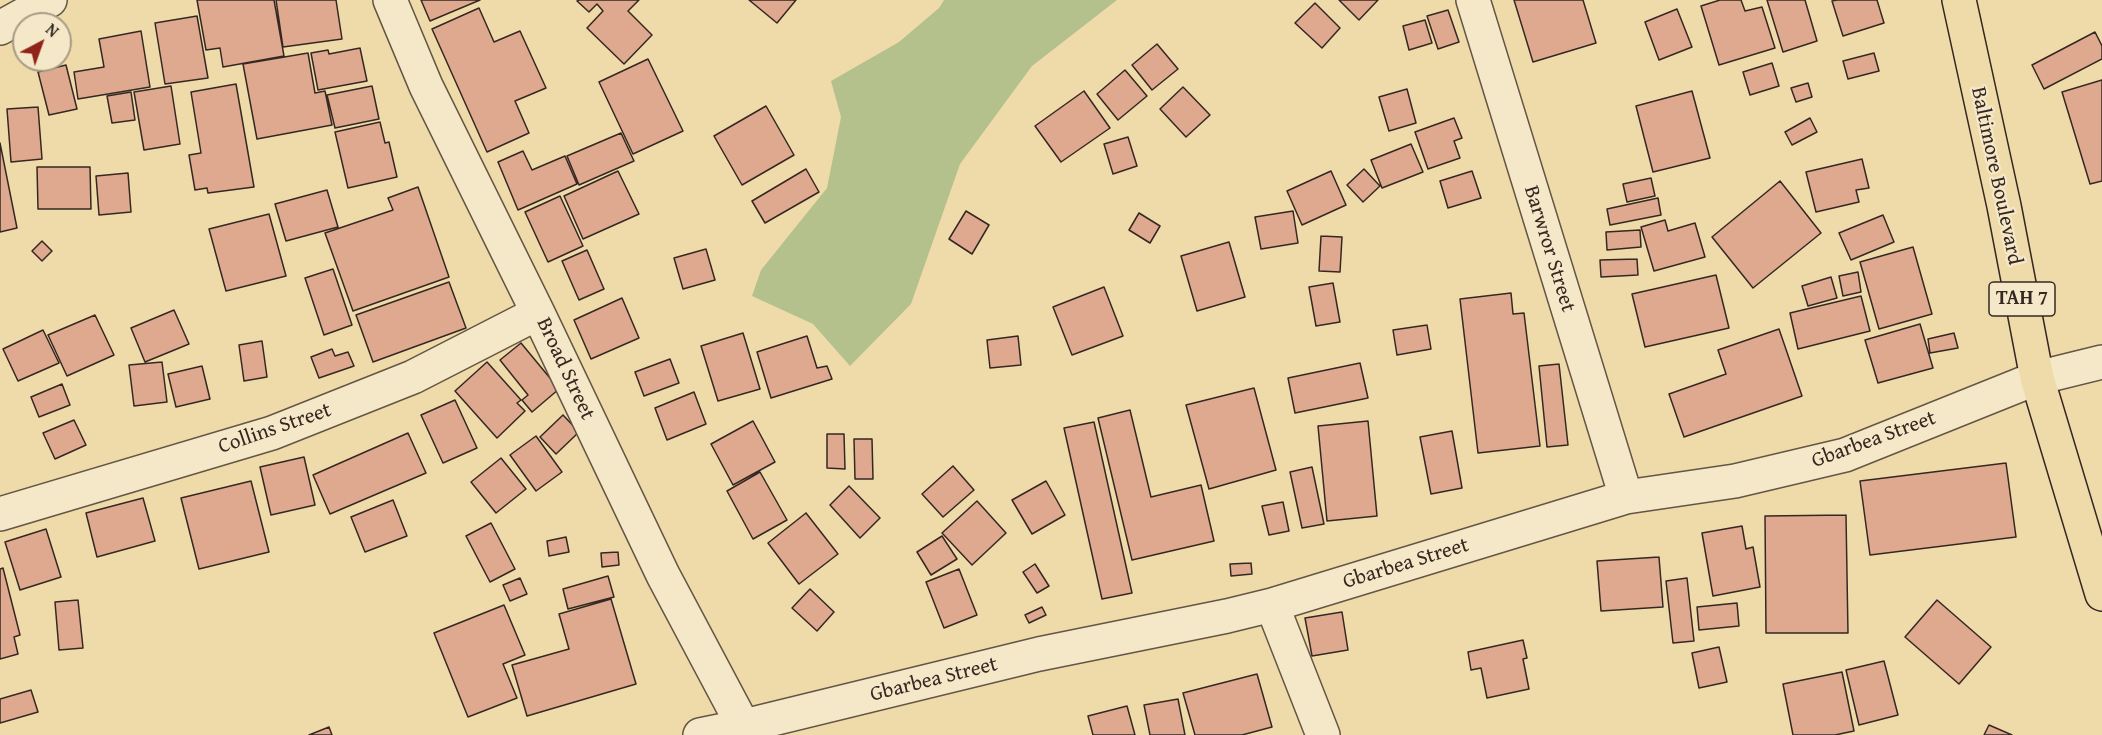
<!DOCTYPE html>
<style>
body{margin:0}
#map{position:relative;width:2102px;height:735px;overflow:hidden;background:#efdbaa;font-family:"Gentium Book Plus",serif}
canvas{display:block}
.north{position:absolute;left:12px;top:12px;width:60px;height:60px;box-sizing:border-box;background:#f5e8c8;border:2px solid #a89b86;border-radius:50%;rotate:41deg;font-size:16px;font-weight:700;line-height:24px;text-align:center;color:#352822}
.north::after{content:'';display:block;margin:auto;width:21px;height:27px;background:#8f2418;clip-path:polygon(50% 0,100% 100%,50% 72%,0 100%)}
</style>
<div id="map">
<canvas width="2102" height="735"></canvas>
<div class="north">N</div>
</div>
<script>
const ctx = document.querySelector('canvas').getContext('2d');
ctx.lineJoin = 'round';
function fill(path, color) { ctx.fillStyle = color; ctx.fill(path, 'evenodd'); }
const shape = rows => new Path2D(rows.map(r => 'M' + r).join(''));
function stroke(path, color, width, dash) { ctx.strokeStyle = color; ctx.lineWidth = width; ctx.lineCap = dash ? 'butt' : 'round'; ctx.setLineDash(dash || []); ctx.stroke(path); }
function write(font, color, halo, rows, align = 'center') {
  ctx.font = font + ' "Gentium Book Plus",serif'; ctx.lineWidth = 4.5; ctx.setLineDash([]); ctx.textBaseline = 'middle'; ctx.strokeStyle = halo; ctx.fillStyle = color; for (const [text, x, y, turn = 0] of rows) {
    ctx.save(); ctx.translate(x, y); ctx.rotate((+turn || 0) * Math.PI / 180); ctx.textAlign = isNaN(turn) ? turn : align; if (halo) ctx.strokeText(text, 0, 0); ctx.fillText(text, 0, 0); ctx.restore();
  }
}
const green = shape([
 [944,0,1117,0,1032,66,960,164,911,304,850,366,813,324,752,296,761,270,827,188,841,117,831,81,899,42,939,8]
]);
const building = shape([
 [197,0,274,0,284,56,223,67,220,48,206,50,197,0],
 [276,0,336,0,342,39,283,47,276,0],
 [421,0,480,0,430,21,421,0],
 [579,0,639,0,628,11,652,35,624,64,587,28,603,11,597,4,589,12,577,1,579,0],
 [749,0,796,0,777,23,749,0],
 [1339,0,1378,0,1359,20,1339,0],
 [1514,0,1583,0,1596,43,1533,62,1514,0],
 [1720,0,1741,0,1745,11,1762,7,1775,48,1719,65,1701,6,1720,0],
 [1767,0,1805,0,1817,41,1783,52,1767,0],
 [1837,0,1877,0,1884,23,1843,36,1832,1,1837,0],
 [1315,3,1340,28,1322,48,1295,23,1315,3],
 [479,8,494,42,520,31,546,88,515,101,529,133,487,152,432,29,479,8],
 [1677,9,1692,47,1659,60,1645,22,1677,9],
 [1448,10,1459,42,1438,49,1427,16,1448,10],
 [197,16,208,78,165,84,155,23,197,16],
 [1425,20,1432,43,1409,50,1403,26,1425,20],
 [141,31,150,87,78,99,74,72,104,67,99,39,141,31],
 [2095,32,2102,46,2102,59,2044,89,2032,65,2095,32],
 [1157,44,1178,69,1152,90,1132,65,1157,44],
 [360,48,367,81,318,90,311,53,328,50,329,54,360,48],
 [308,53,315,93,325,91,332,125,257,139,243,64,308,53],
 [1874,53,1879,71,1848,79,1843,61,1874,53],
 [648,59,683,131,633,154,599,82,648,59],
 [1772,63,1779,86,1750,95,1743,72,1772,63],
 [66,65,77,109,49,115,38,72,66,65],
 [1125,70,1147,96,1118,120,1097,94,1125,70],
 [2102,80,2102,181,2090,184,2062,92,2102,80],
 [1808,83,1812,97,1796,102,1791,88,1808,83],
 [236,84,254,187,208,193,207,188,195,190,189,155,201,153,191,92,236,84],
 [171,86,180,144,144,150,134,92,171,86],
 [372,86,379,119,335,128,327,95,372,86],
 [1183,87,1210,115,1186,137,1160,109,1183,87],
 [1407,89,1416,123,1389,131,1379,97,1407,89],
 [1084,91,1110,128,1061,162,1035,126,1084,91],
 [1692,91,1710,158,1653,172,1636,106,1692,91],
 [131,92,135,120,112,123,107,96,131,92],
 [766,106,794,155,742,185,714,136,766,106],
 [38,107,42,159,11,162,7,109,38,107],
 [1454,118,1462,138,1454,141,1460,158,1428,169,1415,132,1454,118],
 [1810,118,1817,132,1792,145,1785,132,1810,118],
 [380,122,385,143,389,142,397,177,348,188,335,132,380,122],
 [621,133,634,161,579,185,567,156,621,133],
 [1128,137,1137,166,1113,174,1104,144,1128,137],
 [0,143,17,228,0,232,0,143],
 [1411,144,1423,172,1382,188,1371,160,1411,144],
 [523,151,532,170,565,156,577,184,518,210,498,162,523,151],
 [1862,159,1869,188,1856,190,1859,202,1816,212,1806,172,1862,159],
 [37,167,90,167,91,209,38,209,37,167],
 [806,169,819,192,765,223,752,201,806,169],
 [1364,169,1380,186,1363,202,1347,185,1364,169],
 [618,171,639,214,583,239,564,196,618,171],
 [1331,171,1346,205,1302,225,1287,191,1331,171],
 [1472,171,1481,198,1448,208,1440,181,1472,171],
 [128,173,131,212,99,215,96,176,128,173],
 [1651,178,1655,196,1627,202,1623,184,1651,178],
 [1780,181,1821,233,1753,288,1712,237,1780,181],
 [418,187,449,277,353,311,325,233,393,210,388,198,418,187],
 [327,190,338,227,286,241,275,204,327,190],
 [560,196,583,246,548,262,525,212,560,196],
 [1658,198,1661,215,1610,225,1607,209,1658,198],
 [966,211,989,225,972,254,949,239,966,211],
 [1293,211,1298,243,1261,249,1255,217,1293,211],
 [1139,213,1160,226,1150,243,1129,230,1139,213],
 [269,214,286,276,226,291,209,229,269,214],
 [1883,215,1894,242,1851,260,1839,233,1883,215],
 [1665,220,1668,231,1695,223,1705,257,1654,271,1641,227,1665,220],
 [1640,230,1641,247,1607,250,1606,232,1640,230],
 [1321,236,1342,237,1340,272,1319,271,1321,236],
 [42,241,52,251,42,261,32,251,42,241],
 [1229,242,1245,297,1197,311,1181,256,1229,242],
 [1913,247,1932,314,1879,329,1860,262,1913,247],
 [706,249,715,280,683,289,674,258,706,249],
 [587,250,604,289,579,300,562,261,587,250],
 [1637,259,1638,275,1601,277,1600,260,1637,259],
 [333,269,352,325,324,335,305,278,333,269],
 [1858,272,1861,292,1843,296,1839,276,1858,272],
 [1716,275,1729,328,1645,347,1632,294,1716,275],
 [1831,277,1837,298,1808,306,1802,286,1831,277],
 [449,282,466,328,373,362,356,315,449,282],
 [1333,283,1340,322,1316,326,1309,287,1333,283],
 [1104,287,1123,336,1072,355,1053,307,1104,287],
 [1511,293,1513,314,1524,313,1540,446,1478,453,1460,299,1511,293],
 [1861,296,1870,331,1798,349,1790,313,1861,296],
 [622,298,639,338,591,359,574,320,622,298],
 [174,310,189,344,145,362,131,328,174,310],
 [95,315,114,355,67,376,48,335,95,315],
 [1920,324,1933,368,1878,383,1865,340,1920,324],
 [1427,325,1431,349,1397,355,1393,330,1427,325],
 [1779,329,1802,396,1684,437,1669,394,1726,374,1718,350,1779,329],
 [43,330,59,363,18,381,3,349,43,330],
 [743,333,760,389,718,401,701,346,743,333],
 [1954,333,1958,348,1930,353,1928,339,1954,333],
 [807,336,817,368,827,366,832,379,771,398,757,352,807,336],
 [1018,336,1021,365,990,368,987,340,1018,336],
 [262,341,267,377,244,381,239,345,262,341],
 [521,343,559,389,532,412,522,400,528,395,500,360,521,343],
 [332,349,335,356,348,352,354,366,319,378,311,357,332,349],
 [670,359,679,383,644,396,635,372,670,359],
 [162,362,167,402,134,406,129,365,162,362],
 [487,362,521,400,517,403,525,411,497,438,455,391,487,362],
 [1360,363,1368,398,1295,413,1288,378,1360,363],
 [1559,364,1568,445,1547,447,1539,366,1559,364],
 [202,366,210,399,176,407,168,374,202,366],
 [62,384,70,405,39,417,31,397,62,384],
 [1254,388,1276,470,1209,489,1186,405,1254,388],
 [694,392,706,424,667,440,655,408,694,392],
 [455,400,477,448,443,463,421,415,455,400],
 [1130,410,1151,497,1201,485,1214,541,1132,560,1098,418,1130,410],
 [563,415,579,432,556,454,540,437,563,415],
 [74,420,86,445,55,459,43,433,74,420],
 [753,421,775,462,733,485,711,444,753,421],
 [1368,421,1377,516,1327,521,1318,426,1368,421],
 [1094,422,1132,593,1102,599,1064,428,1094,422],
 [1452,431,1462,488,1431,494,1420,437,1452,431],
 [408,433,426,473,330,514,313,475,408,433],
 [827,434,844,434,845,469,827,468,827,434],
 [536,436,562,472,536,491,510,455,536,436],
 [854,439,872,439,873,479,855,479,854,439],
 [304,457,315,505,271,515,260,467,304,457],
 [501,458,526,489,496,513,471,482,501,458],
 [2006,463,2016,537,1870,555,1860,481,2006,463],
 [953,466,974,490,943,517,922,494,953,466],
 [1312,467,1324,524,1302,528,1290,472,1312,467],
 [760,472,787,520,753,539,727,491,760,472],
 [251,481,269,552,199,569,181,498,251,481],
 [1046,481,1065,515,1032,534,1012,500,1046,481],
 [849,486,880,518,860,538,830,505,849,486],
 [143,498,155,541,97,557,86,513,143,498],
 [393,500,407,536,365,552,351,517,393,500],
 [977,501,1006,533,972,565,942,533,977,501],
 [1283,502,1289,531,1269,535,1262,506,1283,502],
 [806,513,838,554,799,584,768,543,806,513],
 [1846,515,1848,633,1766,633,1765,516,1846,515],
 [491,523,515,569,490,582,466,536,491,523],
 [1742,526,1746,549,1753,547,1760,587,1713,596,1702,533,1742,526],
 [46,529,61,577,20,590,5,542,46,529],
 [942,536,957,559,931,575,917,552,942,536],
 [566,537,569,552,549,556,547,541,566,537],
 [618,552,619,565,602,567,601,553,618,552],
 [1659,557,1663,607,1601,611,1597,561,1659,557],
 [1251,563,1252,574,1231,576,1230,564,1251,563],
 [1035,564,1049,586,1037,593,1023,572,1035,564],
 [3,568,20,635,14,637,18,654,0,659,0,569,3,568],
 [959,569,977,615,944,628,926,582,959,569],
 [608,576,614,597,568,609,563,589,608,576],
 [520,578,527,594,510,601,503,585,520,578],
 [1687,578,1694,641,1673,643,1666,581,1687,578],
 [810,589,834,612,817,631,792,608,810,589],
 [611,599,636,684,527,716,512,665,569,649,559,614,611,599],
 [78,600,83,648,59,650,55,602,78,600],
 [1937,600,1991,647,1959,684,1905,637,1937,600],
 [1737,603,1739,626,1699,630,1697,607,1737,603],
 [504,605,525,655,503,664,517,698,468,717,434,633,504,605],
 [1042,607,1046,615,1029,623,1025,615,1042,607],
 [1342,612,1348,650,1312,656,1305,618,1342,612],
 [1523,640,1527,658,1523,659,1529,689,1487,698,1481,668,1471,670,1468,652,1523,640],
 [1719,647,1727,682,1699,688,1692,653,1719,647],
 [1884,661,1898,715,1859,725,1846,670,1884,661],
 [1842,672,1854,731,1835,735,1793,735,1783,684,1842,672],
 [1257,674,1272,727,1242,735,1195,735,1183,693,1257,674],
 [31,690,38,712,0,723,0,699,31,690],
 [1178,699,1185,735,1150,735,1144,705,1178,699],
 [1127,706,1135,735,1093,735,1088,716,1127,706],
 [1989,725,2012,735,1984,735,1989,725],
 [329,727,332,735,309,735,329,727]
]);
const minor = shape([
 [390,0,426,86,538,313,663,575,748,735],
 [1473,0,1626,497],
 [0,28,50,0],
 [0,514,272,433,413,377,538,313],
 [1272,605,1323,735],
 [700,735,744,726,1039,654,1227,616,1272,605,1626,497,1735,481,1845,455,2037,378,2102,362]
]);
const highway = shape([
 [1959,0,2004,206,2037,378,2102,594]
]);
const shields = [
 [2022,299,66]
];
const shieldNames = [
 ["TAH 7",2022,299]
];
const streetNames = [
 ["Baltimore Boulevard",1996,176,78],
 ["Barwror Street",1549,249,73],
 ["Broad Street",565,369,65],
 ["Collins Street",275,429,-19],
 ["Gbarbea Street",1874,440,-20],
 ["Gbarbea Street",1406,564,-17],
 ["Gbarbea Street",934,680,-14]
];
fill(green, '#b4c18c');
fill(building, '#dfa98f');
stroke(building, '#352822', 1.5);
stroke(minor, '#645544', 36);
stroke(highway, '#352822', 36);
stroke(minor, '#f5e8c8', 33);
stroke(highway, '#efdbaa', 33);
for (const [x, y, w] of shields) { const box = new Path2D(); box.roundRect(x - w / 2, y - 17, w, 34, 4.5); ctx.fillStyle = '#f5e8c8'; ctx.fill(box); stroke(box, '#352822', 1.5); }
write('bold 20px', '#352822', null, shieldNames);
write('21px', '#352822', '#f5e8c8', streetNames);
</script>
